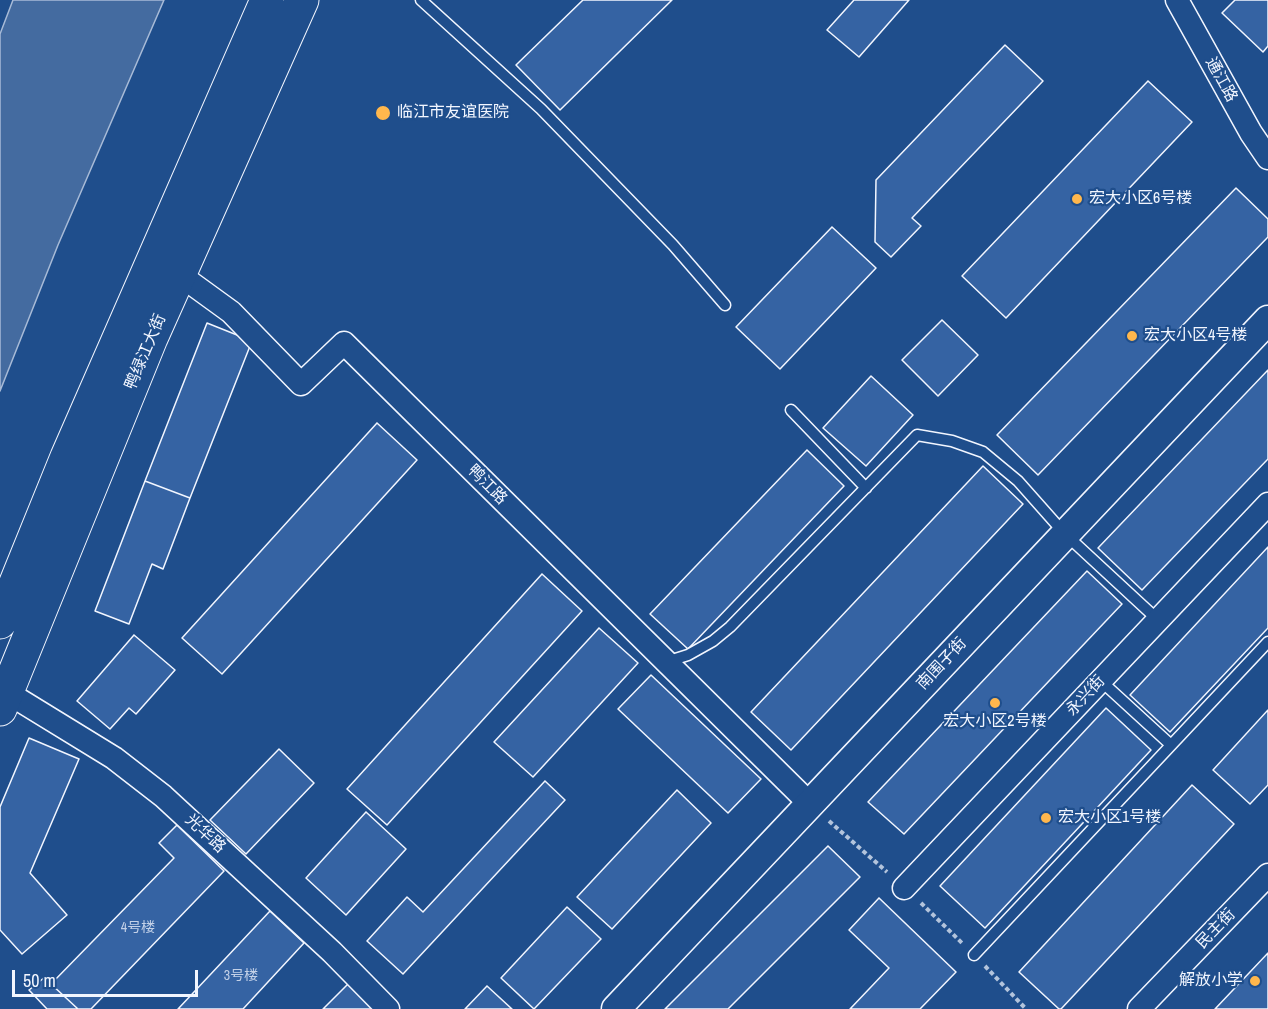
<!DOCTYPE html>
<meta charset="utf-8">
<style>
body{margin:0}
#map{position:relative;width:1268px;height:1009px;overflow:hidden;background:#1f4e8c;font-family:"Archivo Narrow",sans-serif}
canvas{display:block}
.scale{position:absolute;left:12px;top:970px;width:186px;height:27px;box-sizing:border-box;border:3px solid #f2f6ff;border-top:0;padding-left:8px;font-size:18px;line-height:21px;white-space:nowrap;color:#f2f6ff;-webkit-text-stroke:4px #1f4e8c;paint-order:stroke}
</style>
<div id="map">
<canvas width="1268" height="1009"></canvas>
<div class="scale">50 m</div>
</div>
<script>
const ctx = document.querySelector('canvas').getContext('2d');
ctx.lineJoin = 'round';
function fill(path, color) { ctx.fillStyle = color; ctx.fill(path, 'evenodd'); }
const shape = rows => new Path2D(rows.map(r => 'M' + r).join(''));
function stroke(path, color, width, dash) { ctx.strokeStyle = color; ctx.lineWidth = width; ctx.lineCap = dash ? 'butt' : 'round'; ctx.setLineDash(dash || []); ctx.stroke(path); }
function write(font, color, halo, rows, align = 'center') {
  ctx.font = font + ' "Archivo Narrow","Noto Sans SC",sans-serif'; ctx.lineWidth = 4.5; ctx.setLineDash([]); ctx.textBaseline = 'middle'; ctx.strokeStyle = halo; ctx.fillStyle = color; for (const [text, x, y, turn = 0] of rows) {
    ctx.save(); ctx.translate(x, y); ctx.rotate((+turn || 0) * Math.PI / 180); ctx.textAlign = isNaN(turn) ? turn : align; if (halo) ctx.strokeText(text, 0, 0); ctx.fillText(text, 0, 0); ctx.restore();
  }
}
const water = shape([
 [13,0,164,0,58,245,0,391,0,34,13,0]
]);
const building = shape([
 [583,0,672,0,560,110,516,65,583,0],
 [854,0,909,0,859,57,827,30,854,0],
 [1235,0,1268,0,1268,46,1263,52,1222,13,1235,0],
 [1005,45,1043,81,912,218,921,226,891,257,875,242,876,180,1005,45],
 [1148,81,1192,122,1006,318,962,276,1148,81],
 [1236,188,1268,219,1268,237,1038,475,997,435,1236,188],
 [832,227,876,268,780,369,736,327,832,227],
 [942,320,978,355,938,396,902,360,942,320],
 [207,323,252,341,190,498,145,481,207,323],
 [1268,370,1268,459,1142,590,1098,548,1268,370],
 [871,376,913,415,866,466,823,428,871,376],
 [377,423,417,460,222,674,182,638,377,423],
 [807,450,844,486,688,649,650,614,807,450],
 [983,466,1023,504,791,750,751,712,983,466],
 [145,481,190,498,163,569,152,564,129,624,95,611,145,481],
 [1268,547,1268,628,1170,732,1130,695,1268,547],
 [1087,571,1122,604,904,834,868,802,1087,571],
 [542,574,582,611,387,825,347,789,542,574],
 [599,628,638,663,533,777,494,742,599,628],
 [134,635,175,670,136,714,129,708,110,729,77,701,134,635],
 [651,675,761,779,728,813,618,709,651,675],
 [1106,708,1151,750,985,928,940,886,1106,708],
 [1268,710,1268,785,1250,804,1213,770,1268,710],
 [29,738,79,759,30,873,67,915,22,954,0,930,0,807,29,738],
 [279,749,314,783,246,854,210,820,279,749],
 [545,781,565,800,403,974,367,941,407,897,423,912,545,781],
 [1192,785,1234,824,1061,1009,1059,1009,1019,972,1192,785],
 [677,790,711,823,612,929,577,897,677,790],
 [366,812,406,849,346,915,306,878,366,812],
 [177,825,224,871,91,1009,78,1009,51,984,174,858,159,843,177,825],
 [828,846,860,877,728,1009,665,1009,828,846],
 [879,898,956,972,920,1009,850,1009,889,968,849,930,879,898],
 [567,907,601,939,534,1009,501,978,567,907],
 [270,911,304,943,243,1009,178,1009,270,911],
 [1268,953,1268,1009,1215,1009,1268,953],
 [45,977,51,984,78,1009,47,1009,29,990,45,977],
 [348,984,373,1009,323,1009,348,984],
 [487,986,512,1009,465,1009,487,986]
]);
const path = shape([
 [829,821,887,872],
 [921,903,963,944],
 [985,966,1026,1009]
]);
const service = shape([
 [421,0,541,109,673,245,725,305],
 [791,410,866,488],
 [666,662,688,655,713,641,730,627,917,435,952,441,983,452,1018,481,1065,534,1158,620],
 [1101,681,1171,745],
 [974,955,1268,642]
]);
const minor = shape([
 [1177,0,1251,133,1268,158],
 [169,267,231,312,301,384,344,343,810,804],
 [0,688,114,758,163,796,332,952,388,1009],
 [904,888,1268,504],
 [1139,1009,1268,875]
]);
const tertiary = shape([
 [616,1009,1268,320]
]);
const trunk = shape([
 [0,622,67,457,267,0],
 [0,709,151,338,302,0]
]);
const markers = [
 [383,113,8,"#ffb74d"],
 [1077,199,6,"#ffb74d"],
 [1132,336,6,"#ffb74d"],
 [995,703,6,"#ffb74d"],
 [1046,818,6,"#ffb74d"],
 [1255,981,6,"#ffb74d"]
];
const numberNames = [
 ["4号楼",138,928],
 ["3号楼",241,976]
];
const streetNames = [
 ["通江路",1221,80,61],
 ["鸭绿江大街",146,352,-67],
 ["鸭江路",487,485,45],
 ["南围子街",942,664,-47],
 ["永兴街",1086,696,-47],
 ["光华路",205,834,43],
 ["民主街",1216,929,-46]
];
const poiNames = [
 ["临江市友谊医院",397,113],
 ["宏大小区6号楼",1089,199],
 ["宏大小区4号楼",1144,336],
 ["宏大小区2号楼",995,722,"center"],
 ["宏大小区1号楼",1058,818],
 ["解放小学",1243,981,"right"]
];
fill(water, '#446ba0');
stroke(water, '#a8bbd7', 1.5);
fill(building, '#3563a3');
stroke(building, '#f2f6ff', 1.5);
stroke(service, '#f2f6ff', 13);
stroke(minor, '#f2f6ff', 25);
stroke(tertiary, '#f2f6ff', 31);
stroke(trunk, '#f2f6ff', 35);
stroke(path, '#b3c4dc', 4, [4.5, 3]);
stroke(service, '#1f4e8c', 10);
stroke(minor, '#1f4e8c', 22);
stroke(tertiary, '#1f4e8c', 28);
stroke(trunk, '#1f4e8c', 33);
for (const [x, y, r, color] of markers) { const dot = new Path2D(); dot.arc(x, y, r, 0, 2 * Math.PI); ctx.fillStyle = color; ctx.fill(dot); stroke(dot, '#1f4e8c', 2); }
write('14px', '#c3d1e8', null, numberNames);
write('16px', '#f2f6ff', '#1f4e8c', streetNames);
write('16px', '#f2f6ff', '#1f4e8c', poiNames, 'left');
</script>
